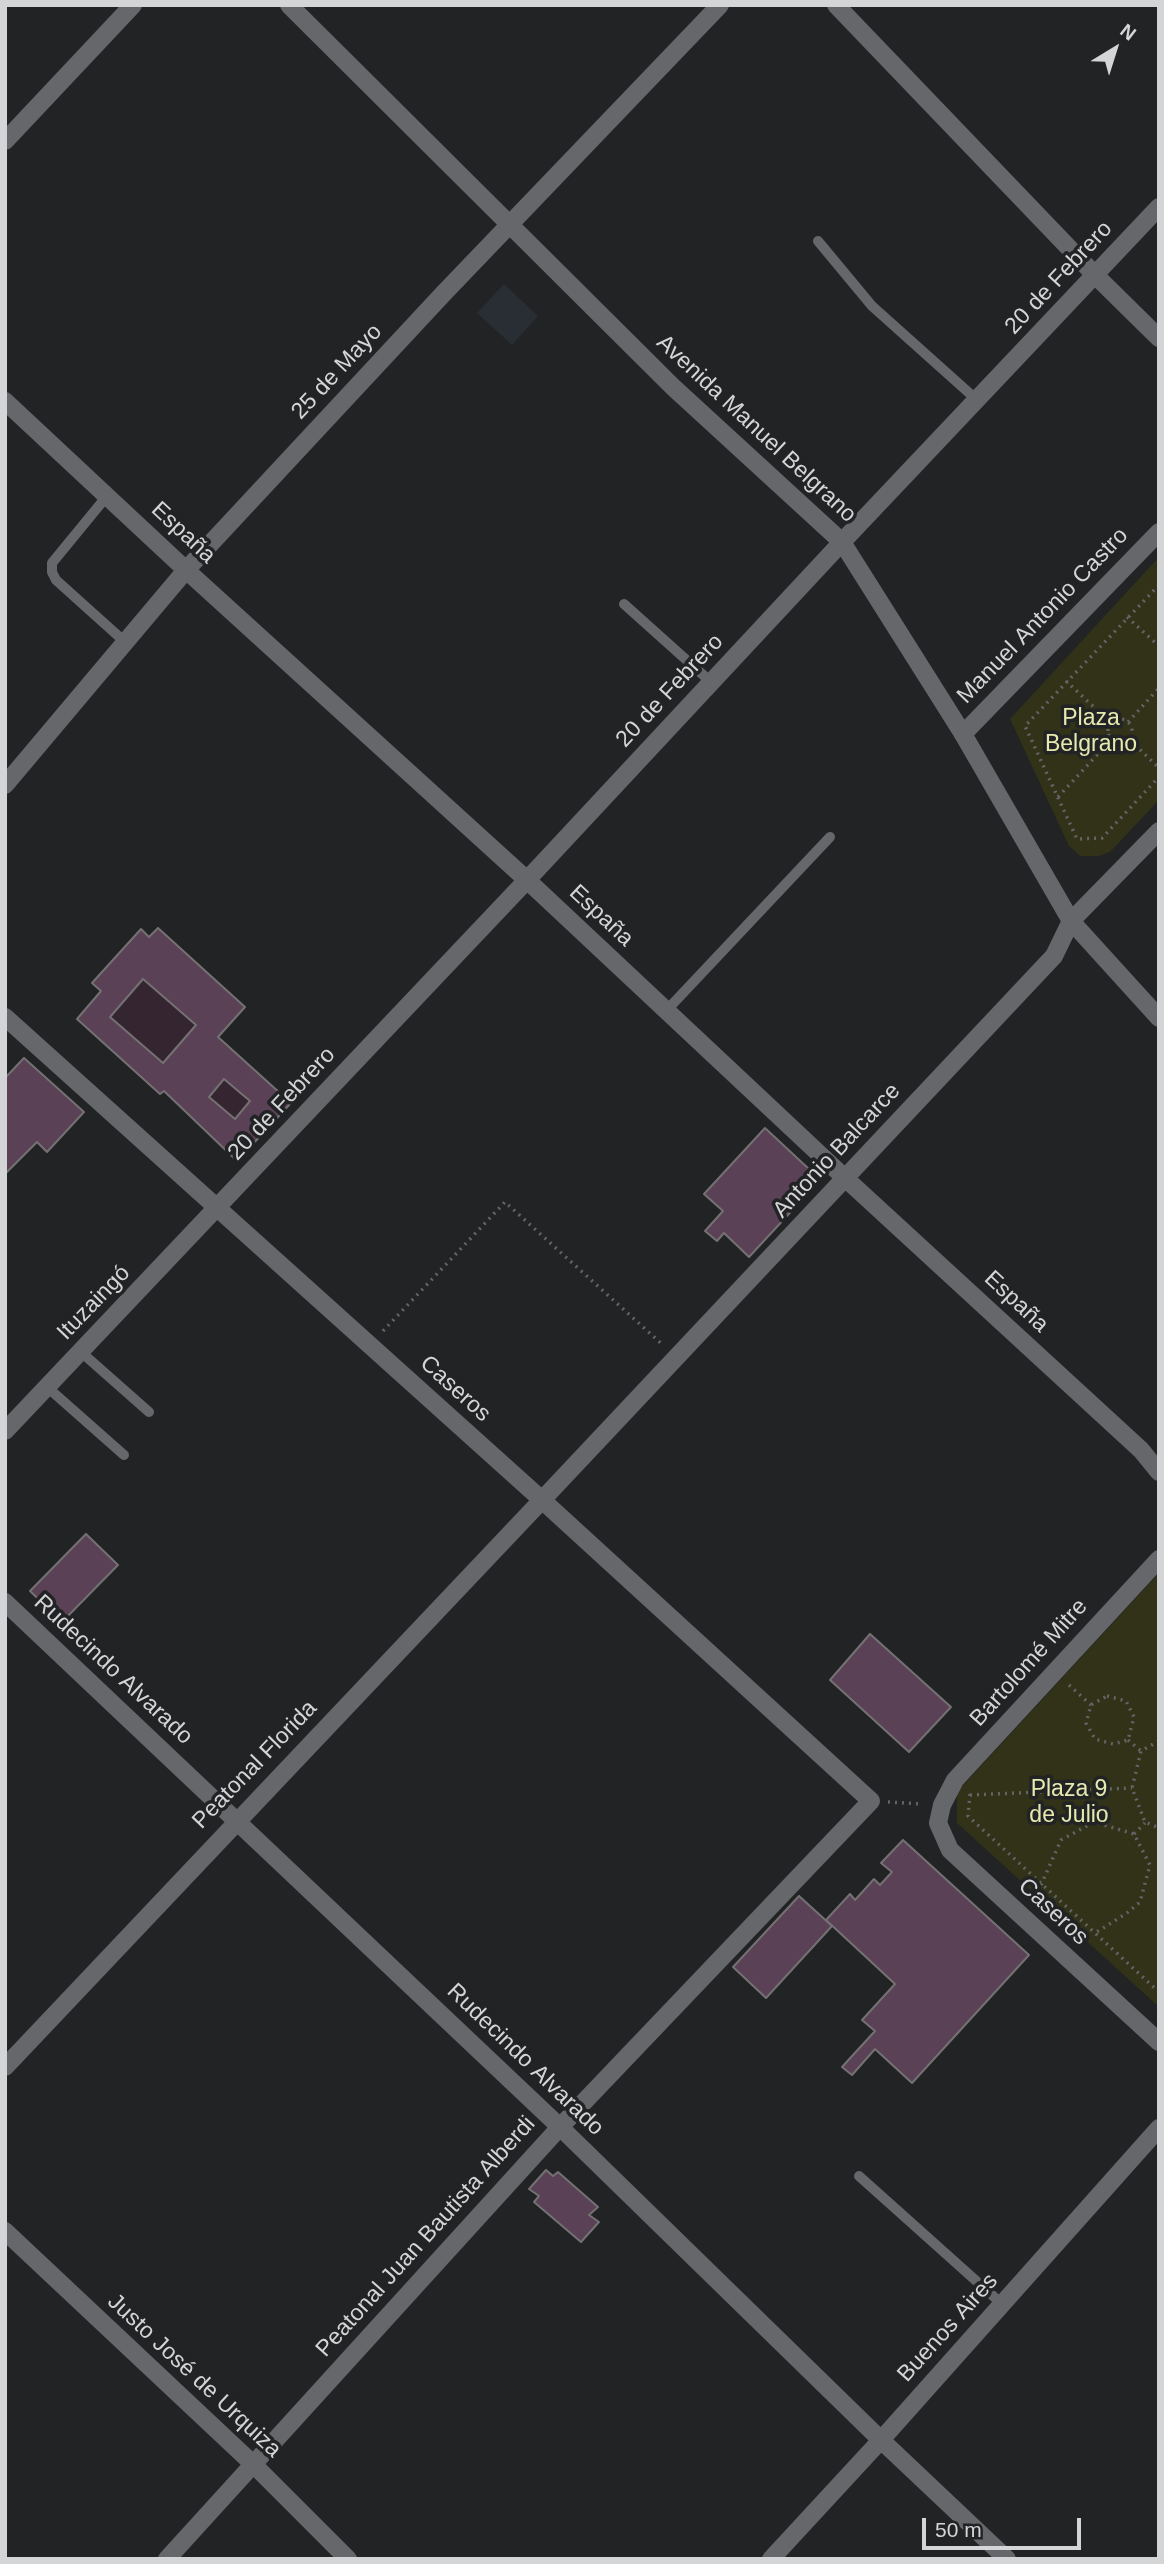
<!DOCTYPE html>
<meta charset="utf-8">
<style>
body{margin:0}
#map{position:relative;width:1164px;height:2564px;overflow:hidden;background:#222325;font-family:Helvetica,sans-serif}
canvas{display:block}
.frame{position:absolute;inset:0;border:7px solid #d4d5d6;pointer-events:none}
.north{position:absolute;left:1080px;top:14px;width:70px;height:70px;-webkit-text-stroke:5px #222325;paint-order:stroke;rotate:38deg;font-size:19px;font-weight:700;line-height:28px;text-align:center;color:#d4d5d6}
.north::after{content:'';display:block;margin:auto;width:24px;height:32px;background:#d4d5d6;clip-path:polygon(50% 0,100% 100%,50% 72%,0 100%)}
.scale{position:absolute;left:922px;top:2518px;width:159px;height:32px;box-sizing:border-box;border:4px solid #d4d5d6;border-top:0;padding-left:9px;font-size:21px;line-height:24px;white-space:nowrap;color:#d4d5d6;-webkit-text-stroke:5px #222325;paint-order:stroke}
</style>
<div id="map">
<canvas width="1164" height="2564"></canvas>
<div class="frame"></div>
<div class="north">N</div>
<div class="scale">50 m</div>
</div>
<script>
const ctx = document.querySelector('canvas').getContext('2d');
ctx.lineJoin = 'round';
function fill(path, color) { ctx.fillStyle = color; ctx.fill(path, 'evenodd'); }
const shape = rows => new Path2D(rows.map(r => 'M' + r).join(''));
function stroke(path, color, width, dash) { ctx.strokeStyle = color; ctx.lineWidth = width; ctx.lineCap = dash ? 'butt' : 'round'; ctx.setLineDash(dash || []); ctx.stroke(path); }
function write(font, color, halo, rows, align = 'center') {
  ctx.font = font + ' Helvetica,sans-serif'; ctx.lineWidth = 7; ctx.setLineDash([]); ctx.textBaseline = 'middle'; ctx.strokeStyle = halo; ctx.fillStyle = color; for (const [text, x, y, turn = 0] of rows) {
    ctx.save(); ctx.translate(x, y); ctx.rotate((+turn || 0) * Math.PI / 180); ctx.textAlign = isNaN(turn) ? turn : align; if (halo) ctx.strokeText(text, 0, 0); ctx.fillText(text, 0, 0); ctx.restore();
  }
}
const built = shape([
 [504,284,538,316,512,345,477,313]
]);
const education = shape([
 [158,928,245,1007,218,1037,291,1103,237,1161,165,1092,160,1094,77,1019,101,991,92,983,141,929,149,937]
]);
const green = shape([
 [1159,557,1159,800,1110,852,1099,856,1080,856,1069,846,1010,719],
 [1159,1573,1159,2007,957,1823,957,1792]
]);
const building = shape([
 [158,928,245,1007,218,1037,291,1103,237,1161,164,1091,160,1094,77,1019,101,991,92,983,141,929,149,937,158,928],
 [143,979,196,1025,163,1063,110,1017,143,979],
 [224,1079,250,1101,235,1119,209,1097,224,1079],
 [24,1058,84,1112,47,1152,37,1142,5,1174,5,1078,24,1058],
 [765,1128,810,1170,811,1190,749,1257,724,1233,717,1241,705,1231,723,1211,704,1194,765,1128],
 [86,1534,118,1565,62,1622,30,1591,86,1534],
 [870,1634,951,1707,909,1752,830,1680,870,1634],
 [903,1840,1029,1955,912,2083,875,2049,852,2075,842,2067,875,2031,862,2020,895,1984,826,1920,850,1894,855,1900,874,1879,880,1885,892,1872,881,1863,903,1840],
 [799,1896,832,1926,766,1998,733,1967,799,1896],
 [546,2170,553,2176,558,2172,598,2207,589,2215,599,2222,581,2242,534,2202,539,2196,529,2189,546,2170]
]);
const path = shape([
 [1159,585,1025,726,1077,839,1102,838,1159,777],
 [1127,617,1159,646],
 [1066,681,1111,723],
 '1108 731a12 12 0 1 1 24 0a12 12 0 1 1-24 0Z',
 [1128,722,1159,688],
 [1130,740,1159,768],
 [1058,797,1111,740],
 [383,1331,505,1202,664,1346],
 [1069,1685,1091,1705],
 [1107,1696,1126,1701,1134,1717,1128,1740,1113,1744,1095,1739,1086,1723,1091,1705,1107,1696],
 [1128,1740,1141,1751],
 [1159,1741,1141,1751,1132,1788,1145,1822,1159,1828],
 [970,1794,968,1816,1159,1992],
 [970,1795,1132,1788],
 [888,1802,922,1804],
 [1134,1834,1145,1823],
 [1041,1885,1061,1840,1094,1822,1134,1834,1150,1865,1140,1902,1127,1913,1095,1933]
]);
const service = shape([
 [818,241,872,306,977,400],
 [107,496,52,563,52,572,56,580,125,642],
 [624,604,711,682],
 [666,1011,830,837],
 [81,1352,149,1412],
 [47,1387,124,1455],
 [859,2176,1002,2304]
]);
const pedestrian = shape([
 [5,2067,542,1500,871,1801,560,2127,167,2559]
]);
const minor = shape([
 [836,5,1095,275,1159,338],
 [5,401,186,570,527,880,845,1178,1141,1450,1159,1472],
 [963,734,1159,532],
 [5,1017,542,1500,1054,956,1071,921,1159,831],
 [5,1431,527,880,842,542,1159,207],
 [1159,1559,955,1780,942,1805,938,1823,950,1850,1159,2042],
 [5,1602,560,2127,881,2440,1007,2559],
 [5,2231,253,2464,348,2559],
 [771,2559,881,2440,1159,2128]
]);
const secondary = shape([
 [289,5,673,387,842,542,963,734,1071,921,1159,1018],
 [5,141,133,5],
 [5,785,186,570,443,294,720,5]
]);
const streetNames = [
 ["20 de Febrero",1059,278,-47],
 ["25 de Mayo",337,372,-47],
 ["Avenida Manuel Belgrano",756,429,43],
 ["España",183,533,43],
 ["Manuel Antonio Castro",1043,616,-46],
 ["20 de Febrero",670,691,-47],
 ["España",601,916,43],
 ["20 de Febrero",282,1104,-47],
 ["Antonio Balcarce",837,1151,-47],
 ["España",1016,1302,43],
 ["Ituzaingó",94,1303,-46],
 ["Caseros",455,1389,42],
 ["Bartolomé Mitre",1029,1663,-48],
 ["Rudecindo Alvarado",113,1670,43],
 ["Peatonal Florida",255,1765,-46],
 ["Caseros",1053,1912,43],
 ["Rudecindo Alvarado",525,2060,44],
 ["Peatonal Juan Bautista Alberdi",426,2237,-48],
 ["Buenos Aires",948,2328,-48],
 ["Justo José de Urquiza",194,2376,43]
];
const parkNames = [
 ["Plaza",1091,719],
 ["Belgrano",1091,745],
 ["Plaza 9",1069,1790],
 ["de Julio",1069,1816]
];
fill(built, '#282e34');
fill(education, '#342530');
fill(green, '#313217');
fill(building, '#5a4155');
stroke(building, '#747173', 2);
stroke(path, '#636466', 3.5, [2, 5]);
stroke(service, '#65676a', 10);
stroke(pedestrian, '#65676a', 18);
stroke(minor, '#65676a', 18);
stroke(secondary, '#65676a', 18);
write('23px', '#d4d5d6', '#222325', streetNames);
write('23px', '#e6e9ae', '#222325', parkNames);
</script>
